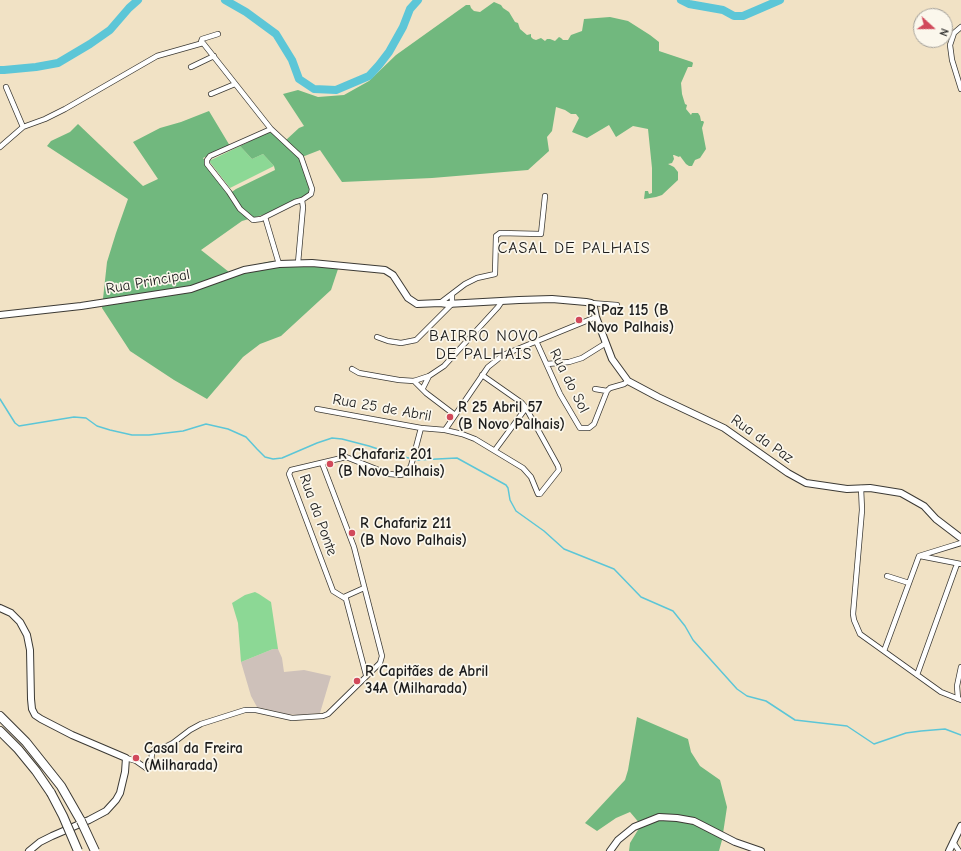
<!DOCTYPE html>
<meta charset="utf-8">
<style>
body{margin:0}
#map{position:relative;width:961px;height:851px;overflow:hidden;background:#f1e2c5;font-family:"Comic Neue",sans-serif}
canvas{display:block}
.north{position:absolute;left:913px;top:8px;width:40px;height:40px;box-sizing:border-box;background:#fbf7ec;border:1px solid #a29f99;border-radius:50%;rotate:111deg;font-size:11px;font-weight:700;line-height:16px;text-align:center;color:#1c1c1c}
.north::after{content:'';display:block;margin:auto;width:14px;height:18px;background:#d1495b;clip-path:polygon(50% 0,100% 100%,50% 72%,0 100%)}
</style>
<div id="map">
<canvas width="961" height="851"></canvas>
<div class="north">N</div>
</div>
<script>
const ctx = document.querySelector('canvas').getContext('2d');
ctx.lineJoin = 'round';
function fill(path, color) { ctx.fillStyle = color; ctx.fill(path, 'evenodd'); }
const shape = rows => new Path2D(rows.map(r => 'M' + r).join(''));
function stroke(path, color, width, dash) { ctx.strokeStyle = color; ctx.lineWidth = width; ctx.lineCap = dash ? 'butt' : 'round'; ctx.setLineDash(dash || []); ctx.stroke(path); }
function write(font, color, halo, rows, align = 'center') {
  ctx.font = font + ' "Comic Neue",sans-serif'; ctx.lineWidth = 3.5; ctx.setLineDash([]); ctx.textBaseline = 'middle'; ctx.strokeStyle = halo; ctx.fillStyle = color; for (const [text, x, y, turn = 0] of rows) {
    ctx.save(); ctx.translate(x, y); ctx.rotate((+turn || 0) * Math.PI / 180); ctx.textAlign = isNaN(turn) ? turn : align; if (halo) ctx.strokeText(text, 0, 0); ctx.fillText(text, 0, 0); ctx.restore();
  }
}
const industrial = shape([
 [273,649,278,649,282,658,284,672,304,670,331,676,320,713,298,715,287,714,257,707,251,696,241,662]
]);
const green = shape([
 [240,146,252,159,263,154,274,166,230,188,209,161],
 [255,592,259,594,271,602,278,649,273,649,241,662,238,623,232,603,245,595]
]);
const forest = shape([
 [494,2,501,5,503,8,509,12,515,22,518,23,520,29,527,35,531,34,531,37,533,39,536,40,541,38,545,41,547,39,550,39,555,41,559,37,561,38,563,40,568,40,571,35,582,31,584,19,610,17,628,21,650,35,659,42,659,51,692,62,693,63,692,67,688,67,681,83,682,94,685,104,687,105,686,109,691,115,692,113,698,113,700,116,701,121,703,121,704,122,702,128,706,149,700,158,695,160,692,166,689,166,686,164,680,156,679,157,674,155,673,155,674,159,672,163,668,164,674,167,678,172,678,180,662,195,656,197,644,199,645,191,648,191,649,194,652,193,652,168,648,129,633,126,616,137,609,125,587,138,572,132,579,118,576,114,571,114,565,110,556,107,552,131,547,137,549,151,528,170,432,178,342,182,320,150,302,157,311,189,307,195,266,214,242,221,201,250,229,272,258,264,272,261,301,260,338,269,331,290,281,336,260,344,243,357,207,399,174,380,130,351,102,308,107,262,116,233,128,199,47,146,51,141,70,132,78,124,143,186,158,179,133,142,160,128,181,122,209,111,230,146,203,158,229,194,236,189,275,170,274,166,263,154,252,159,240,146,267,133,274,133,286,140,299,128,304,126,283,94,298,90,318,97,344,95,369,81,396,55,466,5,470,5,471,8,474,11,480,12],
 [637,717,688,739,691,752,700,766,720,780,727,807,722,840,719,851,629,851,630,843,641,825,630,812,616,818,597,831,585,823,625,780,628,770]
]);
const stream = shape([
 [0,399,15,423,19,426,74,417,86,418,97,426,110,430,132,435,149,435,183,431,206,424,228,429,246,437,257,449,265,457,273,459,282,458,317,443,332,438,342,439,369,446,396,455,417,460,457,458,506,485,508,488,510,500,516,511,544,531,564,549,614,569,641,597,673,611,685,626,693,640,737,689,747,696,766,701,795,720,847,726,874,744,906,733,921,731,945,729,961,735]
]);
const river = shape([
 [225,0,246,12,276,34,292,60,299,79,314,89,336,90,369,76,379,65,389,52,403,27,410,9,418,0],
 [681,0,689,4,723,10,734,16,743,16,780,0],
 [0,70,4,70,36,67,58,63,90,44,110,30,129,8,138,0]
]);
const street = shape([
 [961,27,954,33,950,45,952,60,961,89],
 [201,42,202,39,218,34],
 [191,67,214,56],
 [6,87,23,127],
 [211,94,235,84],
 [271,129,210,156,207,160,207,164,229,192,240,209,253,220,261,219,295,202,302,200],
 [0,147,23,127,45,119,65,109,157,56,203,43,271,129,301,157,312,189,311,194,302,200,303,207,298,263],
 [265,217,279,264],
 [440,303,465,284,477,278,495,274,496,236,500,233,541,234,545,196],
 [591,303,617,305],
 [377,337,388,341,401,343,416,340,452,304,452,294],
 [536,341,560,394,580,428,589,428,594,424,607,391,610,388,624,384,628,381],
 [547,364,569,362,582,358,606,343],
 [352,369,359,373,399,380,414,381,429,376,444,366,498,307,502,301],
 [414,381,426,393,455,415],
 [423,388,429,376],
 [595,389,607,391],
 [317,409,421,428,445,430,462,434,475,439,523,468,531,477,538,494,540,494,559,470,558,466,526,408,522,403,482,375],
 [445,430,488,367,503,355,596,317],
 [495,450,526,408],
 [861,488,862,510,853,614,854,620,860,634,941,692,961,700],
 [920,556,961,564],
 [887,576,909,583],
 [344,597,364,588],
 [884,651,919,556,961,543],
 [366,675,346,599,333,591,289,474,291,470,346,457,389,474,401,475,407,472,411,466,421,428],
 [917,675,957,564],
 [958,699,957,686,961,667],
 [126,758,136,761,146,768,151,764,152,752,155,748,165,747,173,743,190,730,201,724,245,710,256,710,292,718,323,716,328,714,380,663,382,656,354,547,322,463],
 [953,842,959,851]
]);
const secondary = shape([
 [0,315,81,306,191,289,244,270,279,264,312,263,385,270,393,275,408,298,417,304,440,303,447,304,519,300,552,299,586,302,591,303,594,307,596,317,612,359,628,381,658,397,724,428,788,473,806,483,847,489,870,488,901,493,924,506,936,519,961,538],
 [0,608,11,613,20,622,27,635,30,650,31,699,32,709,35,715,41,719,72,735,126,758,125,772,120,793,116,800,106,811,89,820,52,836,40,842,29,851],
 [610,851,618,840,634,827,659,817,677,818,694,821,735,842,761,851],
 [949,851,961,826]
]);
const highway = shape([
 [0,716,26,742,61,786,81,821],
 [0,731,18,749,36,771,51,793]
]);
const highwayBridge = shape([
 [51,793,63,816,78,851],
 [81,821,95,851]
]);
const markers = [
 [579,320,4,"#d1495b"],
 [450,417,4,"#d1495b"],
 [330,464,4,"#d1495b"],
 [352,533,4,"#d1495b"],
 [357,681,4,"#d1495b"],
 [136,758,4,"#d1495b"]
];
const streetNames = [
 ["Rua Principal",148,282,-10],
 ["Rua do Sol",569,381,63],
 ["Rua 25 de Abril",382,408,10],
 ["Rua da Paz",762,439,35],
 ["Rua da Ponte",318,515,70]
];
const poiNames = [
 ["R Paz 115 (B",587,311],
 ["Novo Palhais)",587,328],
 ["R 25 Abril 57",458,408],
 ["(B Novo Palhais)",458,425],
 ["R Chafariz 201",338,455],
 ["(B Novo Palhais)",338,472],
 ["R Chafariz 211",360,524],
 ["(B Novo Palhais)",360,541],
 ["R Capitães de Abril",365,672],
 ["34A (Milharada)",365,689],
 ["Casal da Freira",144,749],
 ["(Milharada)",144,766]
];
const neighbourhoodNames = [
 ["CASAL DE PALHAIS",574,248],
 ["BAIRRO NOVO",484,336],
 ["DE PALHAIS",484,354]
];
fill(industrial, '#cec1ba');
fill(green, '#8cd895');
fill(forest, '#71b87e');
stroke(stream, '#5cc6d7', 1.5);
stroke(river, '#5cc6d7', 8);
stroke(street, '#3c3a35', 6);
stroke(secondary, '#3c3a35', 8);
stroke(highway, '#3c3a35', 10);
stroke(street, '#fff', 4.5);
stroke(secondary, '#fff', 6);
stroke(highway, '#fff', 8);
stroke(highwayBridge, '#3c3a35', 10, []);
stroke(highwayBridge, '#fff', 8);
for (const [x, y, r, color] of markers) { const dot = new Path2D(); dot.arc(x, y, r, 0, 2 * Math.PI); ctx.fillStyle = color; ctx.fill(dot); stroke(dot, '#fbf7ec', 1.5); }
write('15px', '#1c1c1c', '#fbf7ec', streetNames);
write('bold 15px', '#1c1c1c', '#fbf7ec', poiNames, 'left');
ctx.letterSpacing = '1px';
write('16px', '#1c1c1c', '#fbf7ec', neighbourhoodNames);
ctx.letterSpacing = '0px';
</script>
